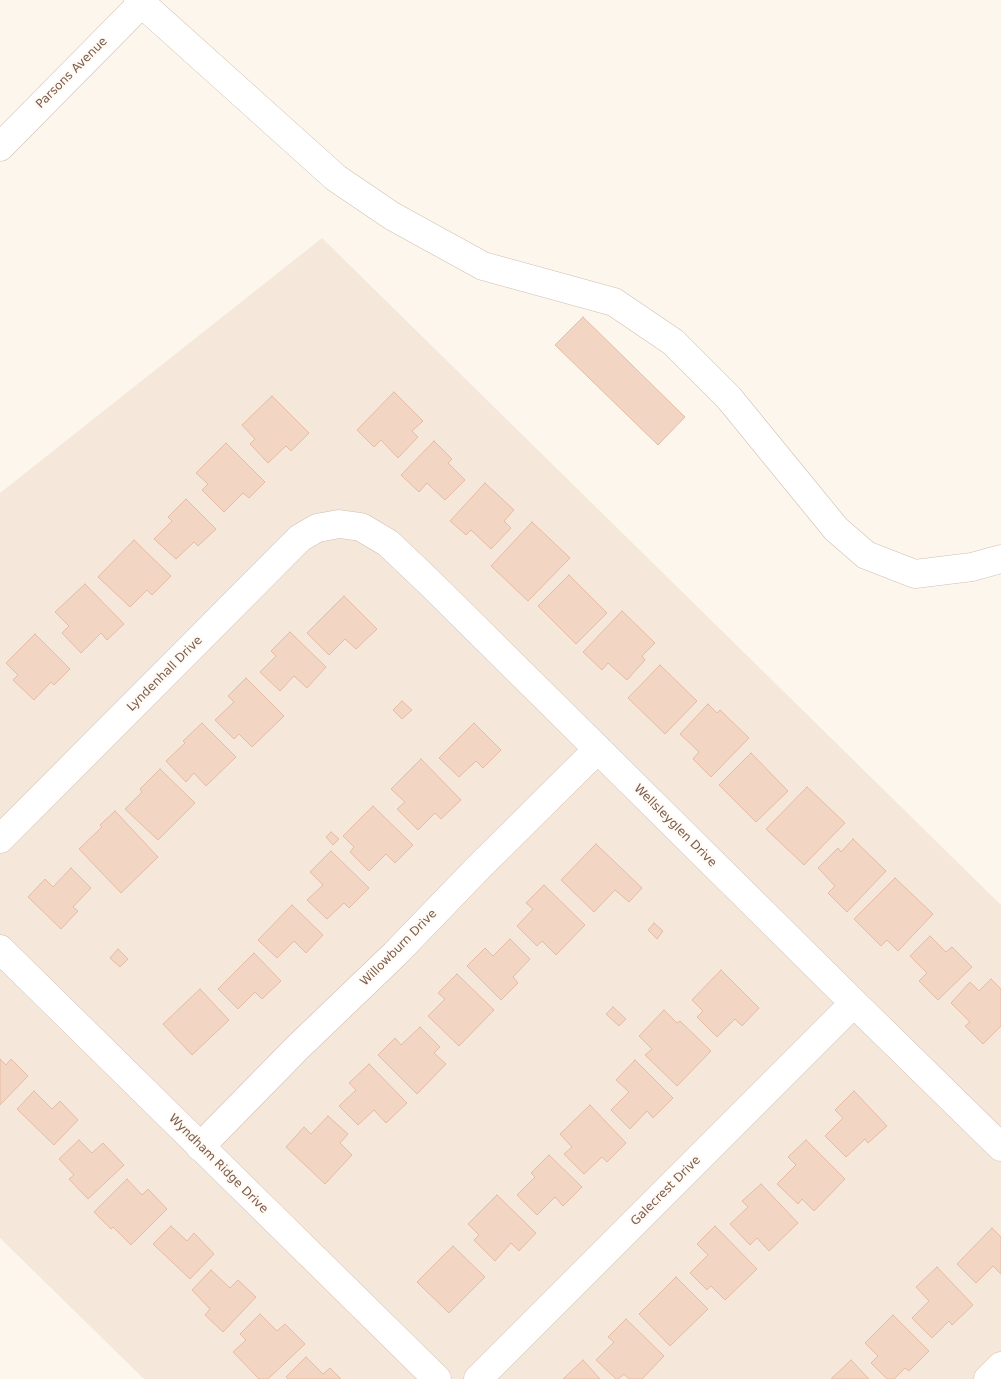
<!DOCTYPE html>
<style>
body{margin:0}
canvas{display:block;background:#fdf6ec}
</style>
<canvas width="1001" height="1379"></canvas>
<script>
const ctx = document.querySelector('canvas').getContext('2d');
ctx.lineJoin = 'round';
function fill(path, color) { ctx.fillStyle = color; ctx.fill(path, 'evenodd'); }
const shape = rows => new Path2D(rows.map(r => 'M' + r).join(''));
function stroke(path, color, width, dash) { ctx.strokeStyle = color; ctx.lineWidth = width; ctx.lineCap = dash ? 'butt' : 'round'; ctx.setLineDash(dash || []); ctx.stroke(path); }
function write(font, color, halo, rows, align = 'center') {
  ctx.font = font + ' "DejaVu Sans",sans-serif'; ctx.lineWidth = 4; ctx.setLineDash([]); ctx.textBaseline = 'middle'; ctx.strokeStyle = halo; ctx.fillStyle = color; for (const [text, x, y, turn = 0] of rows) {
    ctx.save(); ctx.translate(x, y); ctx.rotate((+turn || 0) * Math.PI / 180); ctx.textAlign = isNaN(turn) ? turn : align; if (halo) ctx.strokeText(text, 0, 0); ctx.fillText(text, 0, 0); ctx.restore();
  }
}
const residential = shape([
 [322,238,1001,905,1001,1379,144,1379,0,1238,0,493]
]);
const building = shape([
 [583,317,685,417,658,445,555,345,583,317],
 [394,392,423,421,412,431,418,437,398,458,381,440,374,447,357,430,394,392],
 [272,396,309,433,291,451,286,446,268,463,250,444,255,439,242,425,272,396],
 [434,441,452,459,448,463,465,480,445,500,427,483,419,492,401,475,434,441],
 [226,443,265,482,249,498,243,493,224,512,202,490,208,484,196,473,226,443],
 [485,483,514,510,504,521,511,528,491,549,471,530,466,535,450,521,485,483],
 [186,499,216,529,198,546,194,542,176,559,154,539,172,521,168,517,186,499],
 [532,522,570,558,528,601,491,566,532,522],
 [134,540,171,576,152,595,147,590,130,607,98,577,134,540],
 [569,575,607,613,576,644,538,606,569,575],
 [85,584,124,624,107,640,101,633,81,653,62,633,69,626,55,612,85,584],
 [344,596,377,629,356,649,345,639,329,655,307,633,344,596],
 [622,611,655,643,642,656,645,660,627,680,608,663,602,670,583,652,622,611],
 [290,632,326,667,307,688,294,676,280,691,260,672,276,656,271,651,290,632],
 [35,634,70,669,54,685,51,682,34,700,13,680,18,675,6,663,35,634],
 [660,665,697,701,665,734,628,698,660,665],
 [246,678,284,716,252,747,239,734,234,739,215,720,234,702,228,696,246,678],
 [402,701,412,710,402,719,393,710,402,701],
 [708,704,717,713,720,710,749,738,711,777,693,759,699,752,680,734,708,704],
 [202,723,236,757,206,786,194,773,186,782,166,761,185,743,183,741,202,723],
 [474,723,501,750,483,768,476,761,459,777,439,758,474,723],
 [751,753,788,791,756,822,719,785,751,753],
 [421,759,461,800,441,819,435,813,418,830,397,809,405,802,391,789,421,759],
 [160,769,195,803,158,840,125,809,142,792,140,789,160,769],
 [807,787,845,823,804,865,766,829,807,787],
 [373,806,413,845,395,863,386,854,369,871,350,852,354,847,343,836,373,806],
 [115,811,158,857,121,893,79,849,102,827,100,825,115,811],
 [331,832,339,839,333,845,326,837,331,832],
 [853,839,886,871,847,912,828,893,835,886,818,868,838,848,841,852,853,839],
 [596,844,642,888,629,902,615,890,594,912,561,880,596,844],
 [331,851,369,888,349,908,344,903,327,919,307,900,323,885,310,872,331,851],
 [71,868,91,888,73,907,78,911,61,929,28,897,45,879,53,887,71,868],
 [895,878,933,914,898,951,887,940,881,946,854,919,895,878],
 [544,885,585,925,556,955,542,941,537,946,517,926,533,909,526,903,544,885],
 [292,905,323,935,306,953,294,941,277,958,258,940,292,905],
 [654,923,663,931,657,939,648,930,654,923],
 [930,936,946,952,952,947,972,967,938,1000,919,981,927,973,910,956,930,936],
 [510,939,530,959,513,977,518,983,501,1000,467,966,485,948,493,956,510,939],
 [118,949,128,959,120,967,110,958,118,949],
 [254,953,281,981,262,999,255,992,238,1009,218,989,254,953],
 [721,970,759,1008,742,1026,735,1019,717,1037,697,1017,703,1011,692,1000,721,970],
 [457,974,494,1010,459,1046,428,1016,445,999,438,993,457,974],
 [991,979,1001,989,1001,1026,983,1044,965,1026,970,1022,951,1003,970,982,979,991,991,979],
 [200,989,229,1020,192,1055,163,1024,200,989],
 [613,1007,626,1019,619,1026,606,1014,613,1007],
 [664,1010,677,1023,680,1021,711,1051,677,1086,645,1055,652,1049,639,1036,664,1010],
 [420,1027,440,1047,434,1053,446,1064,417,1094,378,1055,395,1038,401,1045,420,1027],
 [0,1059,6,1065,11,1059,28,1076,0,1105,0,1059],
 [635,1060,673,1098,653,1118,647,1111,630,1129,611,1110,629,1092,616,1080,635,1060],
 [369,1064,407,1103,386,1123,374,1110,358,1125,339,1106,356,1090,349,1083,369,1064],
 [34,1091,52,1109,60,1101,78,1120,54,1145,17,1109,34,1091],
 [854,1091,887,1126,868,1143,865,1139,846,1157,825,1136,843,1118,835,1110,854,1091],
 [590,1105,626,1143,607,1162,602,1157,584,1174,564,1154,572,1147,560,1134,590,1105],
 [328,1116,348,1134,340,1143,352,1155,325,1184,286,1147,304,1127,311,1134,328,1116],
 [79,1140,92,1153,103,1143,124,1165,88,1199,69,1179,74,1175,59,1159,79,1140],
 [806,1140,845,1179,814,1211,802,1199,798,1204,777,1184,796,1165,788,1157,806,1140],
 [549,1155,582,1187,563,1206,555,1197,537,1215,517,1195,535,1177,531,1173,549,1155],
 [127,1179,142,1195,148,1189,167,1209,131,1245,113,1227,111,1229,94,1212,127,1179],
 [761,1184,798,1223,769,1251,757,1238,750,1245,730,1224,748,1207,742,1201,761,1184],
 [497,1195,536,1233,519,1251,511,1243,495,1261,474,1240,479,1235,468,1224,497,1195],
 [171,1226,187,1241,194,1233,214,1254,190,1279,153,1244,171,1226],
 [715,1226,757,1269,725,1300,711,1286,707,1290,690,1273,708,1255,697,1244,715,1226],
 [992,1228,1001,1237,1001,1274,993,1266,976,1283,957,1264,992,1228],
 [453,1246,485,1277,449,1313,417,1282,453,1246],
 [937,1267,973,1305,952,1325,949,1321,932,1338,912,1318,929,1301,916,1287,937,1267],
 [211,1270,230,1288,238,1280,256,1297,223,1332,205,1315,210,1309,192,1290,211,1270],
 [676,1277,708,1309,670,1346,639,1314,676,1277],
 [260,1314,277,1331,285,1324,305,1344,268,1379,259,1379,233,1352,246,1340,240,1334,260,1314],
 [893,1315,929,1351,909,1371,905,1368,894,1379,887,1379,871,1363,878,1356,865,1343,893,1315],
 [626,1319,664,1356,642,1379,629,1379,624,1374,618,1379,616,1379,596,1360,614,1342,608,1337,626,1319],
 [306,1357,323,1374,330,1368,341,1379,288,1379,286,1377,306,1357],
 [583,1360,600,1379,563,1379,583,1360],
 [851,1360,869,1379,831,1379,851,1360]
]);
const minor = shape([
 [138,0,336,178,392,216,483,266,614,302,673,342,729,398,836,529,866,555,915,574,972,567,1001,559],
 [0,147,145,0],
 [0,839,300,538,317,528,339,524,361,527,388,543,429,582,854,1003,1001,1147],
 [0,949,437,1379],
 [200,1147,297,1048,395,954,478,868,598,749],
 [478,1379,854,1003],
 [988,1379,1001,1366]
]);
const streetNames = [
 ["Parsons Avenue",72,73,-45],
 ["Lyndenhall Drive",165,674,-45],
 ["Wellsleyglen Drive",675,826,45],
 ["Willowburn Drive",399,948,-45],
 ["Wyndham Ridge Drive",218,1164,45],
 ["Galecrest Drive",666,1191,-45]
];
fill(residential, '#f5e8da');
fill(building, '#f3d5c3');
stroke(building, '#e6bba3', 1);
stroke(minor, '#d1beb0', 29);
stroke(minor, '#fff', 28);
write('12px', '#7a5c4d', '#fffaf3', streetNames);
</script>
